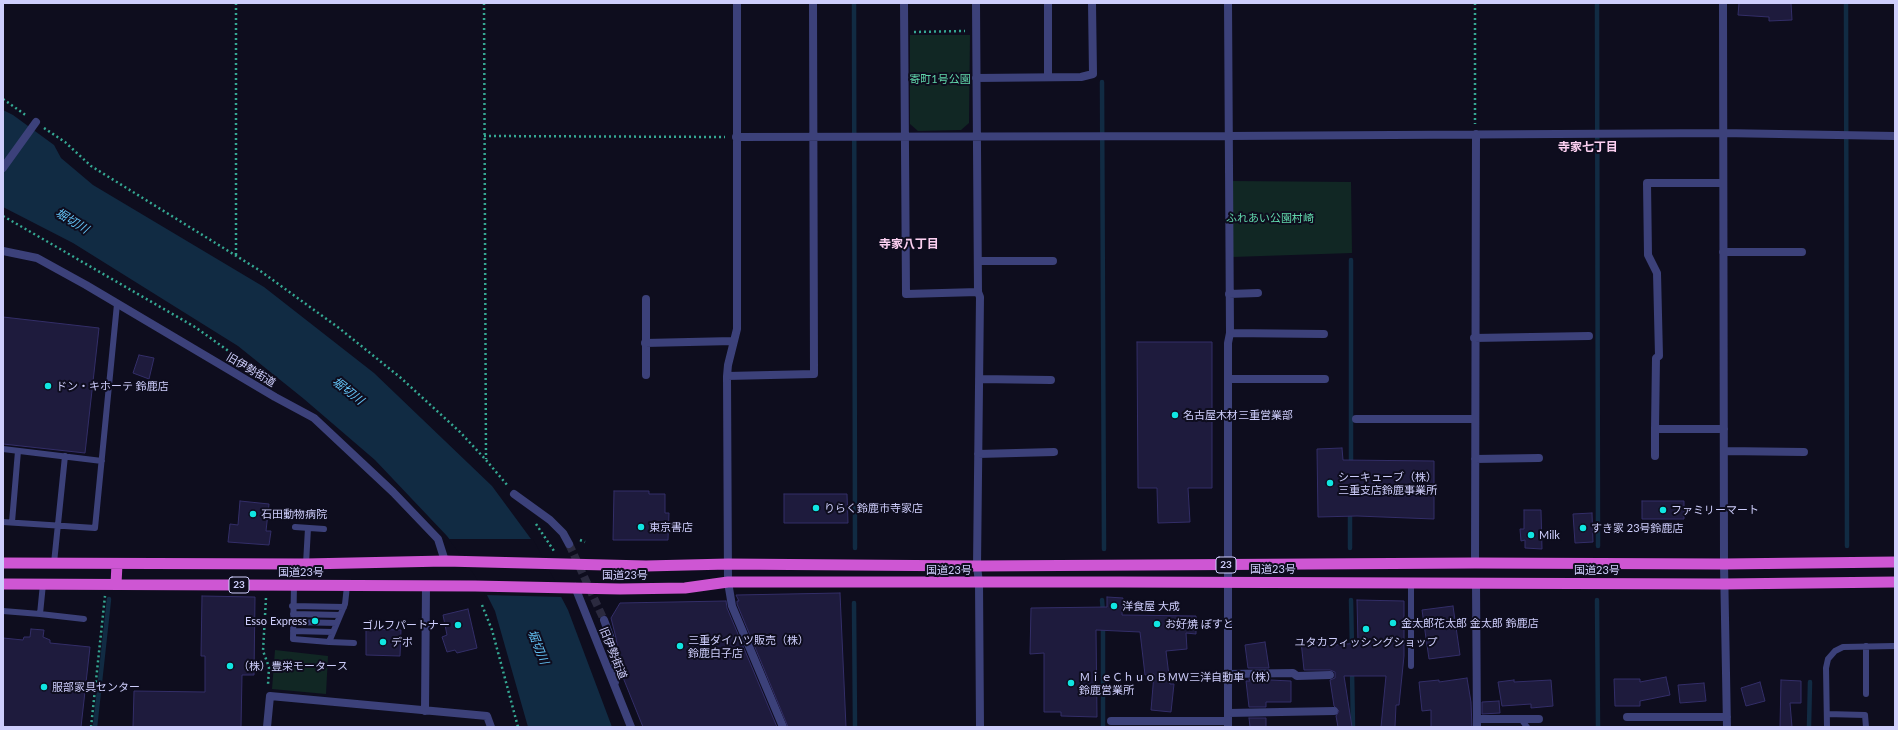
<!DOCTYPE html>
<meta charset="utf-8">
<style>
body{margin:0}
#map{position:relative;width:1898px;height:730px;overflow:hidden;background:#0e0d1e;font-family:Lato,sans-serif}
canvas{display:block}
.frame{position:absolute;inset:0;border:4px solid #cecefc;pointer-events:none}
</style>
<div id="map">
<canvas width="1898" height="730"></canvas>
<div class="frame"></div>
</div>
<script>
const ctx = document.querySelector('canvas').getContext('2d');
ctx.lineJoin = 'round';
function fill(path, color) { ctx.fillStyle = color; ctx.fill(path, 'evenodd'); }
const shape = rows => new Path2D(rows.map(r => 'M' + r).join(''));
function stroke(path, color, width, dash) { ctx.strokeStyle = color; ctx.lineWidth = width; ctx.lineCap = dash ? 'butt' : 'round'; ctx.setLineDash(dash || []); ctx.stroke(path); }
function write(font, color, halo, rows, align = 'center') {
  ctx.font = font + ' Lato,"Noto Sans JP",sans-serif'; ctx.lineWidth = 4; ctx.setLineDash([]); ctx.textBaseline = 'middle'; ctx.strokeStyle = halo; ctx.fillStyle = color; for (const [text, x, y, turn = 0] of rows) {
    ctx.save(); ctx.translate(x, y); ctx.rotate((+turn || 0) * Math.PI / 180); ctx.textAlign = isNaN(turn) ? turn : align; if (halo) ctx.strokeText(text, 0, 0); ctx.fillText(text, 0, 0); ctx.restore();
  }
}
const green = shape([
 [910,35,970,35,969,123,961,130,918,131,910,124],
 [1233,181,1351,182,1352,253,1232,257],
 [275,650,328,656,326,694,272,689]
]);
const water = shape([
 [3,110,13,115,54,145,61,158,93,185,264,287,374,373,492,486,531,539,568,610,612,727,528,727,495,611,477,575,447,536,375,460,304,399,238,346,73,243,3,207]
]);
const pier = shape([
 [449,539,533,539,563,597,485,595,475,576]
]);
const stream = shape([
 [854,3,855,548],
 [1597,3,1598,546],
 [1846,3,1847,546],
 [1102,82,1104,549],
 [1351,466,1351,260],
 [1350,548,1350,512],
 [1102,600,1103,612],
 [1351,600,1352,648],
 [1597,600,1598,727],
 [854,603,855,727],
 [1103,625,1103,727],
 [1352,671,1353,727],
 [95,727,109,599],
 [1809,727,1810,682]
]);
const building = shape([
 [1739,3,1791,3,1792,20,1769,21,1769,17,1738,15,1739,3],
 [3,317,99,328,85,453,3,444,3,317],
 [1137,342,1212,342,1212,488,1188,488,1190,522,1158,523,1157,488,1138,488,1137,342],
 [139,355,154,358,149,379,133,373,139,355],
 [1342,448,1343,460,1434,461,1434,519,1357,516,1318,517,1317,449,1342,448],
 [614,491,649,491,649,494,665,494,665,513,669,513,668,540,613,540,614,491],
 [784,494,847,494,848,523,784,523,784,494],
 [240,501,269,504,266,531,271,531,269,545,228,542,230,524,238,525,240,501],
 [1642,501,1684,501,1684,519,1642,519,1642,501],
 [1524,510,1541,510,1542,549,1525,548,1525,540,1521,541,1520,529,1524,529,1524,510],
 [1592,513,1593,542,1575,543,1573,514,1592,513],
 [840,593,846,727,788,727,737,604,737,601,739,601,736,595,840,593],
 [202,596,255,597,254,675,242,675,241,727,133,727,134,691,205,692,205,656,201,656,202,596],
 [1107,597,1123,598,1122,615,1196,616,1196,634,1186,633,1187,649,1166,651,1170,684,1174,684,1171,712,1151,710,1154,674,1145,675,1140,632,1096,630,1097,717,1061,716,1061,712,1044,712,1044,653,1030,654,1031,608,1107,607,1107,597],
 [1357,600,1404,601,1404,656,1399,705,1396,705,1395,727,1381,727,1386,676,1344,676,1352,727,1338,727,1336,716,1339,711,1334,706,1330,680,1335,678,1335,672,1330,670,1304,670,1301,641,1324,638,1325,646,1358,643,1357,600],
 [726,601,727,608,777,727,643,727,622,675,616,638,611,618,620,603,726,601],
 [1453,606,1460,655,1429,659,1422,610,1453,606],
 [468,609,477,648,457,653,455,650,447,652,442,637,447,635,443,615,468,609],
 [31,629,44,630,43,637,50,640,50,643,90,647,81,727,3,727,3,638,23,640,24,637,30,637,31,629],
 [366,629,401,630,400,656,366,655,366,629],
 [1265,642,1269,668,1248,668,1245,645,1265,642],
 [1666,677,1670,695,1640,701,1640,706,1615,706,1614,679,1640,679,1640,682,1666,677],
 [1467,678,1471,702,1472,727,1431,727,1431,710,1422,711,1419,682,1439,680,1439,682,1467,678],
 [1249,679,1291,681,1291,702,1266,702,1266,707,1249,707,1246,681,1250,681,1249,679],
 [1514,680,1514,682,1551,680,1553,706,1531,708,1531,704,1502,706,1498,682,1514,680],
 [1781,680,1801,681,1801,703,1790,703,1792,727,1780,727,1781,680],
 [1760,682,1765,701,1746,706,1741,688,1760,682],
 [1704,683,1706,701,1680,703,1678,685,1704,683],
 [1499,701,1500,713,1482,714,1482,702,1499,701],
 [1249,718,1266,718,1266,727,1250,727,1249,718]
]);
const minorTunnel = shape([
 [569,544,604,620]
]);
const path = shape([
 [236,3,236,255],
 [484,3,486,459],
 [1475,3,1475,124],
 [914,32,965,31],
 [3,99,27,116],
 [44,128,65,142,91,166,259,270,339,328,401,378,460,432,486,460,508,486],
 [484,136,725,137],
 [3,216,195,327,265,377],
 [536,524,554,551],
 [580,540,585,542],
 [266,598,263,651,269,667,268,685],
 [482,605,492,630,518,727],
 [91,727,105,596]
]);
const service = shape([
 [3,449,102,461],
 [3,522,95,528,117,304],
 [12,522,18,451],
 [295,527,324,529],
 [54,563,65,456],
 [306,564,308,528],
 [294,585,293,639,329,642,345,604,347,586],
 [292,606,344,607],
 [3,611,40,614,43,584],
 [40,614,84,619],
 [293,614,340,615],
 [293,622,337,623],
 [293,631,333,632],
 [329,642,354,643],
 [1866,646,1866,694],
 [1411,666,1411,583],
 [1827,714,1865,715,1866,727],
 [1521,719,1527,727],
 [1827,727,1826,668,1828,659,1835,651,1843,647,1895,646]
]);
const minor = shape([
 [737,3,737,329,728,365,727,376,728,582,732,606,783,727],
 [904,3,906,294,978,292],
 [976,3,978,292,980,297,977,566,979,583,980,727],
 [1048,3,1048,77],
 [1723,3,1724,564,1727,727],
 [976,78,1081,77,1093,74,1092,3],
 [736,137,1228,136,1722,133,1895,136],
 [3,168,36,122],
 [1723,183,1647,183,1648,255,1657,273,1659,356,1656,358,1655,429,1724,429],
 [3,251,37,258,86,285,275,397,314,418,393,492,438,539,445,561],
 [1723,252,1802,252],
 [978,261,1053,261],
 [1229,294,1258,293],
 [1230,333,1324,334],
 [1474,338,1589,336],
 [645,343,733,341],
 [646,375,646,299],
 [727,376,814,374,813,3],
 [979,379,1051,380],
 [1228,379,1325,379],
 [1356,419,1475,419],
 [1725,451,1804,452],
 [978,454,1054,452],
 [1655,456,1655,429],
 [1475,459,1539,458],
 [514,494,550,520,563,533,569,544],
 [1475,563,1476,134],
 [1476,583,1477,727],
 [575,587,631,727],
 [604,620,611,639,616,668,615,682],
 [1227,674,1293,673,1297,676,1330,675],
 [425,711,426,586],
 [1228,713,1334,711],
 [1627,717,1727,717],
 [1477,719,1539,719],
 [1111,721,1228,721],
 [267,727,270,696,487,716,491,727],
 [1228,727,1228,343,1230,333,1228,3]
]);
const trunk = shape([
 [3,563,306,564,445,561,646,566,728,564,977,566,1475,563,1724,564,1895,562],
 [3,584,475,586,620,589,685,588,728,582,1119,582,1724,584,1895,582],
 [116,584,117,564]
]);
const markers = [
 [48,386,4,"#10e6e2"],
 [1175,415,4,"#10e6e2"],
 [1330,483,4,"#10e6e2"],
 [816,508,4,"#10e6e2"],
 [1663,510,4,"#10e6e2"],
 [253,514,4,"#10e6e2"],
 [641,527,4,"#10e6e2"],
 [1583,528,4,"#10e6e2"],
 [1531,535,4,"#10e6e2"],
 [1114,606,4,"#10e6e2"],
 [315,621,4,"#10e6e2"],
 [1393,623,4,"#10e6e2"],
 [1157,624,4,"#10e6e2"],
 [458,625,4,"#10e6e2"],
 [1366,629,4,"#10e6e2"],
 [383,642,4,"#10e6e2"],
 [680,646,4,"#10e6e2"],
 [230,666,4,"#10e6e2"],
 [1071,683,4,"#10e6e2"],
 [44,687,4,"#10e6e2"]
];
const shields = [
 [1226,565,20],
 [239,585,20]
];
const shieldNames = [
 ["23",1226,565],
 ["23",239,585]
];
const parkNames = [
 ["寄町1号公園",940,79],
 ["ふれあい公園村崎",1270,218]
];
const streetNames = [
 ["旧伊勢街道",251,370,31],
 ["国道23号",1273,569],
 ["国道23号",949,570],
 ["国道23号",1597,570],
 ["国道23号",301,572],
 ["国道23号",625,575],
 ["旧伊勢街道",613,653,68]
];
const poiNames = [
 ["ドン・キホーテ 鈴鹿店",56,386],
 ["名古屋木材三重営業部",1183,415],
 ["シーキューブ（株）",1338,477],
 ["三重支店鈴鹿事業所",1338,490],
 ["りらく鈴鹿市寺家店",824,508],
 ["ファミリーマート",1671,510],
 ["石田動物病院",261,514],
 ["東京書店",649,527],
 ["すき家 23号鈴鹿店",1591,528],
 ["Milk",1539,535],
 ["洋食屋 大成",1122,606],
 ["Esso Express",307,621,"right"],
 ["金太郎花太郎 金太郎 鈴鹿店",1401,623],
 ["お好焼 ぽすと",1165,624],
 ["ゴルフパートナー",450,625,"right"],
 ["三重ダイハツ販売（株）",688,640],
 ["鈴鹿白子店",688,653],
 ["デポ",391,642],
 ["ユタカフィッシングショップ",1366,642,"center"],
 ["（株）豊栄モータース",238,666],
 ["ＭｉｅＣｈｕｏＢＭＷ三洋自動車（株）",1079,677],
 ["鈴鹿営業所",1079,690],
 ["服部家具センター",52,687]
];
const neighbourhoodNames = [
 ["寺家七丁目",1588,147],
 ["寺家八丁目",909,244]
];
const waterNames = [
 ["堀切川",72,221,31],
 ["堀切川",348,391,38],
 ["堀切川",538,647,68]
];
fill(green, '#112724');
fill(water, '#112b43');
fill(pier, '#0e0d1e');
stroke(stream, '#112b43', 4.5);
fill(building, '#1e1b3d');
stroke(building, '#332e68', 1);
stroke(minorTunnel, '#2b2a3f', 8, [8, 4]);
stroke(path, '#35a893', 2.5, [2, 3]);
stroke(service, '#3c417a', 6);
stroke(minor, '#3c417a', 8);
stroke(trunk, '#ce56d3', 11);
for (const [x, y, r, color] of markers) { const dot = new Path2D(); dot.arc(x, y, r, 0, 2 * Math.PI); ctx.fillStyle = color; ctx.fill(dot); stroke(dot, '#0e0d1e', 1.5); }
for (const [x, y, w] of shields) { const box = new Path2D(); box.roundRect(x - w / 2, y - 8, w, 16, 3); ctx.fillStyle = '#0e0d1e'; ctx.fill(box); stroke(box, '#cecefc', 1); }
write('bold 10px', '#cecefc', null, shieldNames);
write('11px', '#60d6aa', '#0e0d1e', parkNames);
write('11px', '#cecefc', '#0e0d1e', streetNames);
write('11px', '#cecefc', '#0e0d1e', poiNames, 'left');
write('bold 12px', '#fcd0f1', '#0e0d1e', neighbourhoodNames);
write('italic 12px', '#63c2f4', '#0e0d1e', waterNames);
</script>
